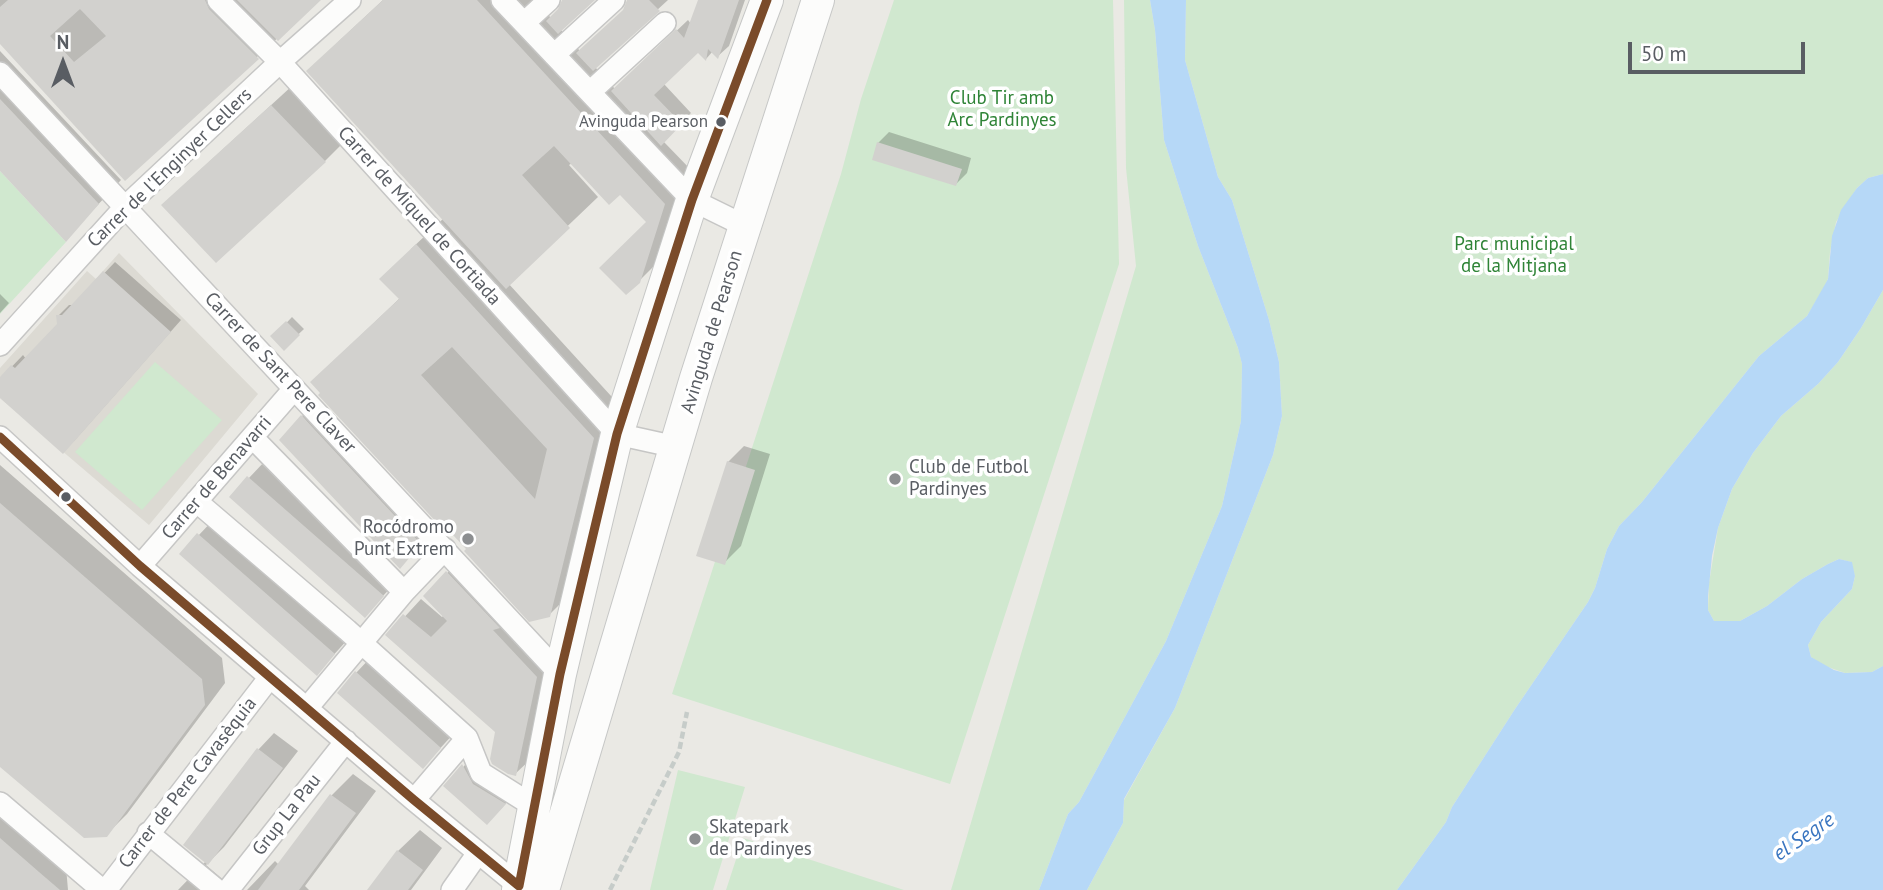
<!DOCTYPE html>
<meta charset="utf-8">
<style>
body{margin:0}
#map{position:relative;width:1883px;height:890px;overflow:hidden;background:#eae9e4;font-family:"PT Sans",sans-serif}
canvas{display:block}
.north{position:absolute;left:28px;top:28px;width:70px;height:70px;-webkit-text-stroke:5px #fff;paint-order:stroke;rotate:0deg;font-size:19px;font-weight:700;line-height:28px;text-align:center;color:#595d63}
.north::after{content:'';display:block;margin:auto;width:24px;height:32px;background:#595d63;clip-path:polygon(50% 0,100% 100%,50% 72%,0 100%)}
.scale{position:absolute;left:1628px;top:42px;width:177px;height:32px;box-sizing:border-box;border:4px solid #595d63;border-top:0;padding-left:9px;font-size:21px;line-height:24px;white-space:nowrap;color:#595d63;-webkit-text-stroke:5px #fff;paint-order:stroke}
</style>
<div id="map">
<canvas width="1883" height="890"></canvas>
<div class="north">N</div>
<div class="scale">50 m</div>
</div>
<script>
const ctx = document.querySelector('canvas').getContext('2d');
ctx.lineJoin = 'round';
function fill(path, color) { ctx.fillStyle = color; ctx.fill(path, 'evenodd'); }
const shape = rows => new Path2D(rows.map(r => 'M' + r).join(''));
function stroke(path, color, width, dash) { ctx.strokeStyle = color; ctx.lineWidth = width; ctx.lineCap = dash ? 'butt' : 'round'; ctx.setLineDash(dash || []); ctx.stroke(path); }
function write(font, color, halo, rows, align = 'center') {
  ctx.font = font + ' "PT Sans",sans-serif'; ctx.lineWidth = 7; ctx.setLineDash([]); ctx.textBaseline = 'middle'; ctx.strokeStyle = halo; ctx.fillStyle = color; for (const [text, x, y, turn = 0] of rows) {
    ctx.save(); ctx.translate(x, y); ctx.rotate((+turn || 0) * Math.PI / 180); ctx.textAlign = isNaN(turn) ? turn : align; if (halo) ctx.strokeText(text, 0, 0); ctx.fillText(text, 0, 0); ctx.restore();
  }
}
const education = shape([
 [119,253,258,394,149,525,0,398,0,368,87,271,96,279]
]);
const green = shape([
 [894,0,1113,0,1119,264,950,784,672,694,841,174,861,99],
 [1124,0,1150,0,1155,30,1164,140,1198,246,1238,348,1242,364,1241,421,1222,506,1166,641,1079,802,1068,814,1039,890,951,890,1136,266,1126,168],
 [1186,0,1883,0,1883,174,1868,178,1857,188,1836,222,1830,252,1828,279,1822,292,1807,316,1759,356,1642,502,1619,526,1607,549,1595,588,1588,602,1515,709,1452,807,1446,822,1397,890,1087,890,1123,823,1124,800,1175,708,1273,455,1282,416,1279,362,1269,320,1232,200,1218,177,1185,60],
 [0,171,66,242,0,314],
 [1883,290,1883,666,1872,672,1845,673,1822,665,1811,657,1808,645,1821,622,1852,589,1855,576,1851,562,1839,559,1828,564,1802,579,1767,606,1740,621,1714,621,1708,610,1709,583,1718,528,1732,489,1753,453,1781,416,1818,384,1838,362,1861,328],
 [155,362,222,420,142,510,75,452],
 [678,770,745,787,713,890,650,890],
 [743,838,904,890,726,890]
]);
const water = shape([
 [1150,0,1186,0,1185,60,1218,177,1232,200,1269,320,1279,362,1282,416,1273,455,1175,708,1124,799,1123,823,1087,890,1039,890,1068,814,1079,802,1166,641,1222,506,1241,421,1242,364,1238,348,1198,246,1164,140,1155,30],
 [1883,174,1883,290,1861,328,1838,362,1818,384,1781,416,1753,453,1732,489,1718,528,1712,556,1708,596,1708,610,1714,621,1740,621,1767,606,1802,579,1828,564,1839,559,1852,562,1855,576,1852,589,1821,622,1808,645,1811,657,1834,670,1845,673,1872,672,1883,666,1883,890,1397,890,1446,822,1452,807,1515,709,1588,602,1595,588,1607,549,1619,526,1642,502,1759,356,1807,316,1828,279,1832,236,1841,210,1857,188,1868,178]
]);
const shadow = shape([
 [0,0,319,0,125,178,0,43],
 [383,0,534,0,551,18,563,5,562,0,592,0,560,29,580,51,625,9,628,0,668,0,595,67,615,89,688,20,691,24,700,0,745,0,729,46,718,56,713,51,706,59,698,51,664,84,691,113,663,141,694,173,669,251,639,281,648,222,620,192,572,163,569,165,598,197,508,283,622,408,579,585,549,615,468,549,312,382,400,298,411,249,444,218,338,42],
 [0,51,121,180,66,239,0,169],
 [293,85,346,140,325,161,185,184],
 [889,132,971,158,967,173,956,184,878,143],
 [115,262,181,320,74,441,0,396,0,379,23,355,26,359,58,324,58,316,69,305,74,305],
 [0,294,9,303,0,313],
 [292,317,304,329,284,348,273,337],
 [316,402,434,529,414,552,302,416],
 [744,446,770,454,741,546,724,563,728,462],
 [265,461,399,579,365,615,231,497],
 [0,465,222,658,225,683,127,814,106,835,0,765],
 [215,518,350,637,317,673,181,554],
 [463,556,553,660,532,758,515,774,497,731,388,635,421,599,442,617,444,615,426,596],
 [372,656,456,731,423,767,356,673],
 [274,733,298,751,224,847,206,865,235,890,178,890,206,861,258,750],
 [474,755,515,793,498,812,446,786],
 [353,774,376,791,305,886,309,890,247,890,275,861,279,865,332,795],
 [0,810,66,867,68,890,0,890],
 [420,830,442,848,411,890,369,890,398,851]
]);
const building = shape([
 [8,0,205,0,209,9,259,59,125,181,0,44,0,7],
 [80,9,106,36,74,62,50,36],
 [237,0,321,0,278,41],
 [383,0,477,0,665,204,640,283,626,295,599,268,646,222,620,195,609,205,554,146,522,175,570,228,506,289,306,71],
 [562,0,595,0,558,34,546,21,558,9],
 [627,0,649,0,660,11,593,71,576,53,623,10],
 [698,0,739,0,718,59,708,49,706,61,698,53,654,95,682,124,661,146,611,91,676,29,684,38],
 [0,99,99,204,66,242,0,171],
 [271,105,326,162,216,263,161,205],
 [877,142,962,169,956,186,872,160],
 [416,244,594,438,550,617,529,622,464,551,466,549,441,522,439,525,318,395,320,393,310,382,399,299,379,279],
 [452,347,547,449,535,499,421,375],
 [103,271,171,332,63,454,0,398,0,377,11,365,15,368,57,324,56,315,62,315],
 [286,321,300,335,284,351,270,336],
 [301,415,421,544,400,569,279,440],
 [727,461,755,470,725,565,696,556],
 [247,476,384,596,365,618,229,497],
 [0,503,202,679,205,705,107,837,84,838,0,767],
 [197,533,335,654,317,676,179,554],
 [446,571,500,628,493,630,537,677,516,776,508,774,492,764,490,759,495,732,385,635,403,614,431,637,447,621,423,596],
 [355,671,441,748,423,769,337,693],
 [257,748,283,768,208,865,183,845],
 [462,764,473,784,506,804,487,825,443,786],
 [330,794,356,813,299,890,258,890],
 [0,838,39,872,60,890,0,890],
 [397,850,423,870,408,890,367,890]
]);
const path = shape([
 [610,890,679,752,687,712]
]);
const street = shape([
 [218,0,280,62,617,434,676,447],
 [502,0,692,200,745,226],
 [524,23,549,0],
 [554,55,614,0],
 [0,73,560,674],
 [590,92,665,23],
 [0,345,125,207,280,62,350,0],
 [0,437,140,566,414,800,519,886],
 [253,438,404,592,307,708],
 [196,501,347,630,467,738,481,773,535,807],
 [140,566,294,389],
 [404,592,445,549],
 [414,800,467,738],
 [0,803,102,890],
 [148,833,217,890],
 [106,890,270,677],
 [228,890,346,741],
 [452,890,478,853]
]);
const secondary = shape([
 [518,890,560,674,617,434,692,200,767,0],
 [543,890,696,378,818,0]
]);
const bus1 = shape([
 [0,437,140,566,414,800,519,886,560,674,617,434,692,200,767,0]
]);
const markers = [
 [721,122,6,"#595d63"],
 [895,479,7,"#8c8e90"],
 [66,497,6,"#595d63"],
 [468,539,7,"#8c8e90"],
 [695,839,7,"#8c8e90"]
];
const busNames = [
 ["Avinguda Pearson",708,122]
];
const parkNames = [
 ["Club Tir amb",1002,99],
 ["Arc Pardinyes",1002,121],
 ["Parc municipal",1514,245],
 ["de la Mitjana",1514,267]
];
const streetNames = [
 ["Carrer de l'Enginyer Cellers",170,168,-44],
 ["Carrer de Miquel de Cortiada",419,216,48],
 ["Avinguda de Pearson",712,332,-73],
 ["Carrer de Sant Pere Claver",280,373,47],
 ["Carrer de Benavarri",217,478,-49],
 ["Carrer de Pere Cavasèquia",188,783,-52],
 ["Grup La Pau",287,815,-52]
];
const poiNames = [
 ["Club de Futbol",909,468],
 ["Pardinyes",909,490],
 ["Rocódromo",454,528,"right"],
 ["Punt Extrem",454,550,"right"],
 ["Skatepark",709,828],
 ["de Pardinyes",709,850]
];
const waterNames = [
 ["el Segre",1804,837,-34]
];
fill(education, '#dcdad3');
fill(green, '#d0e8cf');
fill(water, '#b6d8f7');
fill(shadow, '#0003');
fill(building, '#d2d1ce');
stroke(street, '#c6c6c5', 24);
stroke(secondary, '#c6c7c6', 34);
stroke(path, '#c6ccc9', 4.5, [7, 3.5]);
stroke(street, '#fcfcfb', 21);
stroke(secondary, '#fcfcfb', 32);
stroke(bus1, '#7a4b2a', 9);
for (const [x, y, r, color] of markers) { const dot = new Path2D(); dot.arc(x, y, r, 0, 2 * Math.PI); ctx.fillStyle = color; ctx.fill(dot); stroke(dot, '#fff', 2.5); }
write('17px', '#595d63', '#fff', busNames, 'right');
write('19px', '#2f8437', '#fff', parkNames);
write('19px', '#595d63', '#fff', streetNames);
write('19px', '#595d63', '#fff', poiNames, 'left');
write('italic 21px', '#3975c0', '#fff', waterNames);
</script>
